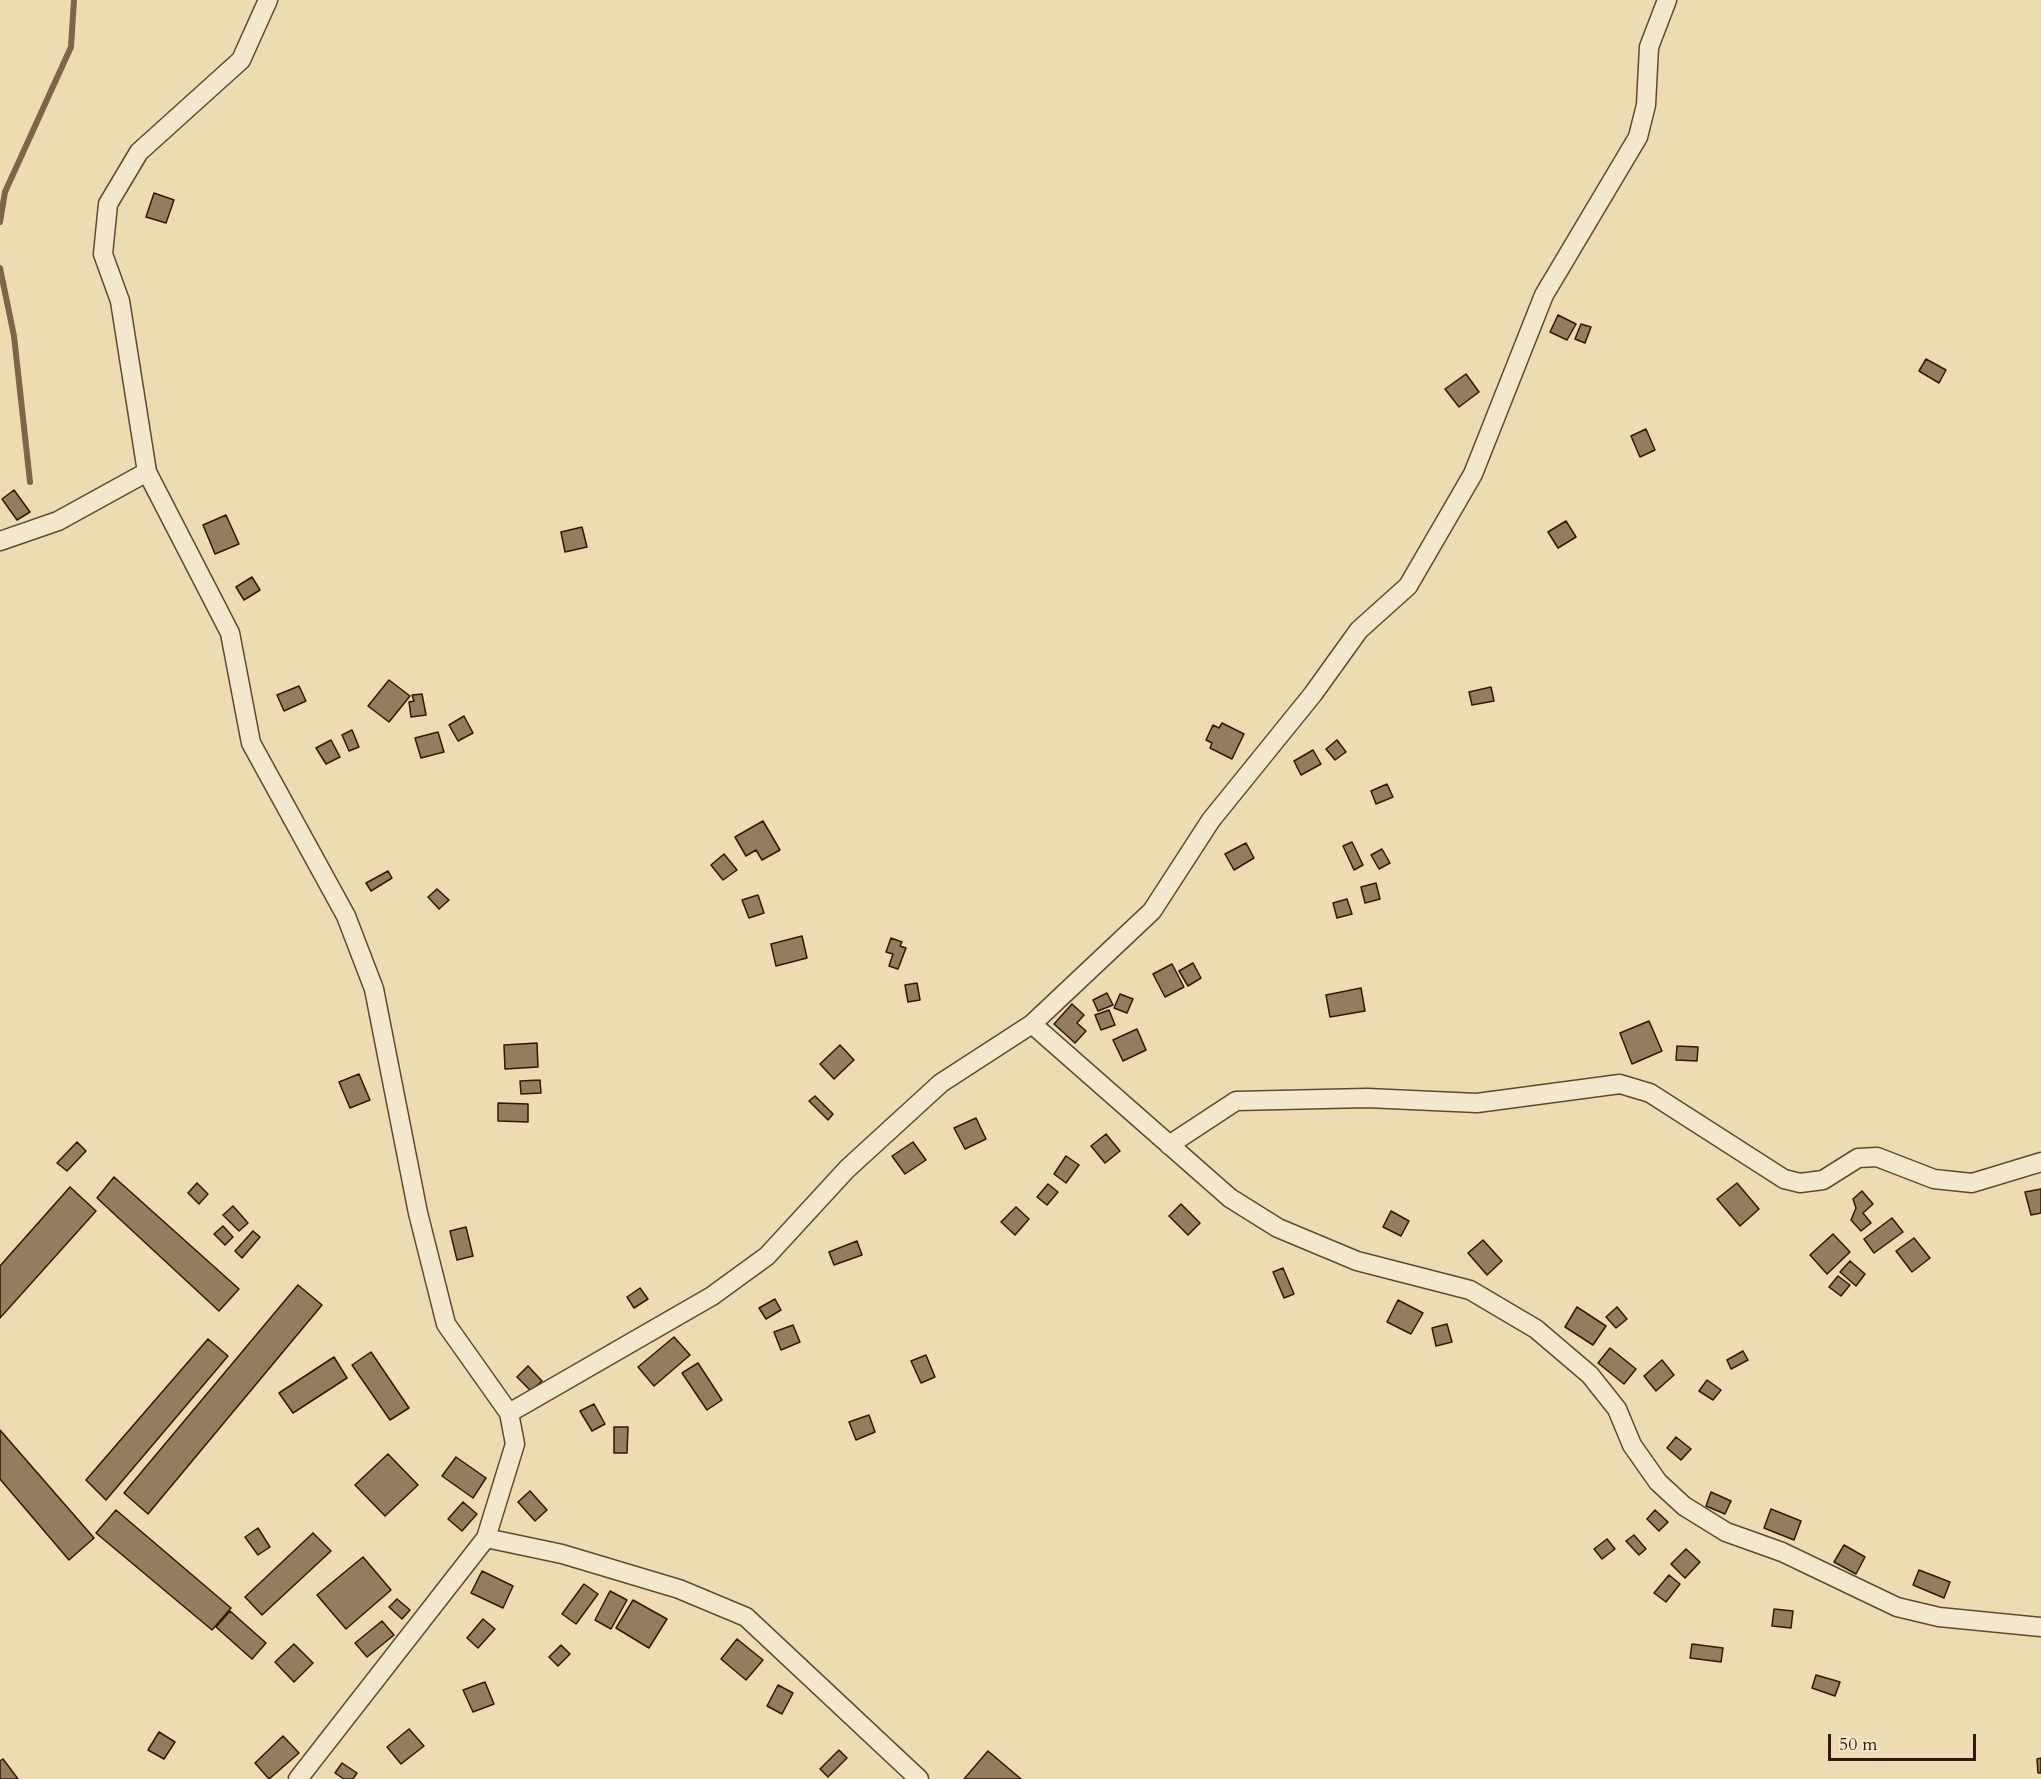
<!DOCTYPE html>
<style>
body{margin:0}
#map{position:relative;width:2041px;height:1779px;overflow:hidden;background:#eddbb2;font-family:Cardo,serif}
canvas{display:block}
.scale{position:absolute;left:1828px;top:1734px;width:148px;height:27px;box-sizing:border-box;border:3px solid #321803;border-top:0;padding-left:8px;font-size:18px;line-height:21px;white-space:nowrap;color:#321803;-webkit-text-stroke:4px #f3e8cd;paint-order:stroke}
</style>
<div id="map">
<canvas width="2041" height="1779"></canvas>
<div class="scale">50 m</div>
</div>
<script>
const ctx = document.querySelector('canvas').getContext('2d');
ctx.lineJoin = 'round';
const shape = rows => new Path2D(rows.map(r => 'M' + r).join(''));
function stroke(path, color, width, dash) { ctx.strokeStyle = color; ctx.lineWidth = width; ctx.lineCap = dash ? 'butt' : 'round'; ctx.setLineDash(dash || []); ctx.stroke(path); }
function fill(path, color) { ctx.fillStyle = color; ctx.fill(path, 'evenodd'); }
const stream = shape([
 [0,222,5,192,71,47,74,0],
 [0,268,14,336,30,482]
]);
const building = shape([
 [154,193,174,200,166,223,146,217,154,193],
 [1558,315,1576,324,1567,340,1550,332,1558,315],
 [1581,324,1591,327,1585,343,1575,339,1581,324],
 [1926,359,1946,370,1939,383,1919,371,1926,359],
 [1466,374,1479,392,1459,407,1445,389,1466,374],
 [1646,429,1655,450,1640,457,1631,436,1646,429],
 [14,490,30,512,17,520,2,499,14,490],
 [226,515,239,544,215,554,203,525,226,515],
 [1566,521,1576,537,1558,548,1548,532,1566,521],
 [582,527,587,547,565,552,561,532,582,527],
 [252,577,260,590,244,600,236,587,252,577],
 [389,680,410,696,389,722,368,706,389,680],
 [299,686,306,701,284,711,277,695,299,686],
 [1491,687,1494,701,1472,705,1469,692,1491,687],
 [422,694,426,715,411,717,409,702,414,701,412,695,422,694],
 [464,716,473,733,458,741,449,725,464,716],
 [1222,723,1244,734,1232,759,1210,748,1212,743,1206,740,1213,725,1219,728,1222,723],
 [352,730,359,747,349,751,342,735,352,730],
 [438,732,444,752,421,758,415,738,438,732],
 [331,740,340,757,326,764,316,748,331,740],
 [1337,740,1346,752,1335,760,1326,749,1337,740],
 [1313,750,1321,764,1301,775,1294,761,1313,750],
 [1387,784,1393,797,1376,804,1371,791,1387,784],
 [763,821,780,850,762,860,756,850,746,856,735,837,763,821],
 [1352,842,1363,865,1354,870,1343,846,1352,842],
 [1246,843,1254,858,1234,870,1225,854,1246,843],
 [1382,849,1390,863,1379,869,1371,855,1382,849],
 [724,854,737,870,723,880,711,865,724,854],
 [388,871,392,878,371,891,366,883,388,871],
 [1376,883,1380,899,1365,903,1361,887,1376,883],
 [437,889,449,900,439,909,428,897,437,889],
 [758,895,764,913,749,918,742,900,758,895],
 [1347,899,1352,914,1337,918,1333,903,1347,899],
 [802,936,807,958,776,966,771,944,802,936],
 [891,938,902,942,900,946,906,948,898,969,889,966,893,954,886,952,891,938],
 [1193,963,1201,978,1188,986,1179,971,1193,963],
 [1172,964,1184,987,1165,997,1153,974,1172,964],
 [917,983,920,1000,908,1002,905,985,917,983],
 [1361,988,1365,1011,1330,1017,1326,995,1361,988],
 [1107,993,1113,1005,1098,1011,1093,1000,1107,993],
 [1120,994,1133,999,1127,1013,1114,1008,1120,994],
 [1072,1004,1084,1015,1077,1023,1086,1031,1075,1043,1054,1024,1072,1004],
 [1109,1010,1115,1025,1101,1030,1095,1015,1109,1010],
 [1649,1021,1662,1051,1632,1064,1620,1033,1649,1021],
 [1137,1029,1146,1050,1123,1061,1113,1040,1137,1029],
 [537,1043,538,1067,505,1069,504,1045,537,1043],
 [840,1045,854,1060,834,1079,820,1064,840,1045],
 [1677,1046,1698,1047,1697,1061,1676,1060,1677,1046],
 [359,1074,370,1100,350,1108,339,1082,359,1074],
 [540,1080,541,1093,521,1094,520,1081,540,1080],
 [815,1096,833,1114,828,1120,809,1101,815,1096],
 [498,1103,528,1104,528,1122,498,1121,498,1103],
 [976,1118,986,1139,965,1149,954,1128,976,1118],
 [1106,1134,1120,1151,1105,1163,1091,1146,1106,1134],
 [77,1142,86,1151,67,1171,57,1163,77,1142],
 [913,1142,926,1160,905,1174,892,1156,913,1142],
 [1066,1156,1079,1165,1066,1183,1054,1174,1066,1156],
 [114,1177,239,1289,219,1311,97,1198,114,1177],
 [197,1183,208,1194,199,1204,188,1193,197,1183],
 [1737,1183,1759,1209,1740,1226,1717,1199,1737,1183],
 [1048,1184,1058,1192,1047,1205,1037,1197,1048,1184],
 [70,1187,96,1211,0,1318,0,1266,70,1187],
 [2041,1189,2041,1213,2031,1215,2025,1192,2041,1189],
 [1862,1191,1873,1204,1863,1213,1871,1223,1861,1231,1851,1220,1856,1208,1853,1199,1862,1191],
 [1181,1204,1200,1223,1188,1235,1169,1216,1181,1204],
 [233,1206,248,1223,239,1231,223,1215,233,1206],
 [1016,1207,1029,1219,1015,1235,1001,1222,1016,1207],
 [1391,1211,1409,1221,1401,1236,1383,1227,1391,1211],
 [1892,1218,1903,1232,1874,1253,1864,1239,1892,1218],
 [223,1226,233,1237,225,1245,214,1234,223,1226],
 [466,1227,473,1256,457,1260,450,1231,466,1227],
 [253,1231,260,1237,242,1258,235,1251,253,1231],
 [1833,1234,1850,1252,1827,1274,1810,1255,1833,1234],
 [1914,1238,1930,1258,1912,1272,1896,1251,1914,1238],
 [1483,1240,1502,1261,1487,1275,1468,1253,1483,1240],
 [857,1241,862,1255,834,1265,829,1252,857,1241],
 [1850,1261,1865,1274,1856,1286,1840,1272,1850,1261],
 [1283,1268,1294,1294,1284,1298,1273,1272,1283,1268],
 [1838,1276,1850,1285,1841,1296,1829,1287,1838,1276],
 [298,1285,322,1305,148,1514,124,1493,298,1285],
 [640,1288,648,1299,634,1308,627,1297,640,1288],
 [775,1299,781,1310,766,1319,759,1308,775,1299],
 [1398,1300,1423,1313,1411,1334,1387,1322,1398,1300],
 [1577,1307,1606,1326,1593,1345,1565,1327,1577,1307],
 [1617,1307,1627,1319,1616,1328,1606,1317,1617,1307],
 [1447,1324,1452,1342,1436,1346,1432,1328,1447,1324],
 [793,1325,800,1342,781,1350,774,1332,793,1325],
 [674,1337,690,1355,654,1386,638,1367,674,1337],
 [208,1339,228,1356,106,1500,86,1480,208,1339],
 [1610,1348,1636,1369,1624,1384,1598,1363,1610,1348],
 [1743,1351,1748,1360,1731,1369,1727,1360,1743,1351],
 [371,1352,409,1408,390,1420,352,1365,371,1352],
 [926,1355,935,1377,921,1383,911,1361,926,1355],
 [334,1357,347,1378,293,1413,279,1393,334,1357],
 [1662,1360,1674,1375,1656,1391,1644,1376,1662,1360],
 [698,1363,722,1400,707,1410,682,1373,698,1363],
 [528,1366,542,1381,531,1391,517,1377,528,1366],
 [1707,1380,1721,1390,1713,1400,1699,1391,1707,1380],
 [594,1404,605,1424,592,1431,580,1411,594,1404],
 [869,1415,875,1432,856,1440,849,1422,869,1415],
 [614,1427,628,1427,627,1453,614,1453,614,1427],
 [0,1430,94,1538,69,1560,0,1479,0,1430],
 [1676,1437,1691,1449,1681,1460,1667,1448,1676,1437],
 [388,1454,418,1485,385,1516,355,1485,388,1454],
 [456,1457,486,1478,473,1498,442,1476,456,1457],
 [530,1491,547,1510,535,1521,518,1502,530,1491],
 [1711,1492,1731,1501,1725,1514,1706,1506,1711,1492],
 [463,1502,477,1514,462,1531,448,1519,463,1502],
 [1771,1509,1801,1521,1794,1540,1764,1528,1771,1509],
 [116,1510,231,1608,212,1630,96,1533,116,1510],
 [1655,1510,1668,1522,1659,1531,1647,1519,1655,1510],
 [258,1528,270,1547,258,1555,245,1537,258,1528],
 [313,1533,331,1551,262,1615,245,1597,313,1533],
 [1634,1535,1646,1549,1639,1555,1626,1541,1634,1535],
 [1607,1539,1615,1549,1602,1559,1594,1549,1607,1539],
 [1844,1545,1865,1557,1856,1574,1834,1562,1844,1545],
 [1686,1549,1700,1562,1685,1578,1671,1564,1686,1549],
 [363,1557,391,1590,346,1629,317,1595,363,1557],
 [1919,1570,1950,1582,1944,1598,1913,1585,1919,1570],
 [482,1571,513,1586,503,1608,471,1593,482,1571],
 [1669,1575,1680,1584,1666,1602,1654,1593,1669,1575],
 [584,1584,598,1594,576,1624,562,1614,584,1584],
 [610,1591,627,1600,611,1629,595,1620,610,1591],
 [397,1599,410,1610,402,1619,389,1607,397,1599],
 [633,1600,667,1619,649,1648,616,1628,633,1600],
 [1774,1609,1793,1611,1791,1628,1772,1626,1774,1609],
 [230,1611,266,1643,252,1659,216,1627,230,1611],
 [483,1619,495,1629,478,1648,467,1638,483,1619],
 [382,1621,394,1635,367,1657,355,1643,382,1621],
 [737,1639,763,1660,746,1680,721,1659,737,1639],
 [294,1644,313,1663,294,1682,275,1662,294,1644],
 [1692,1644,1723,1648,1721,1662,1690,1658,1692,1644],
 [561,1645,570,1654,558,1666,549,1657,561,1645],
 [1816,1675,1840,1682,1835,1696,1812,1688,1816,1675],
 [485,1682,494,1704,473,1712,463,1690,485,1682],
 [778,1685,793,1693,782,1714,767,1706,778,1685],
 [409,1729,424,1746,401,1764,387,1747,409,1729],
 [159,1732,175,1742,164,1759,148,1750,159,1732],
 [283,1736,299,1753,269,1779,255,1763,283,1736],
 [839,1750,847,1758,828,1777,820,1769,839,1750],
 [988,1751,1021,1779,964,1779,988,1751],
 [2041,1758,2041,1773,2038,1773,2037,1759,2041,1758],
 [3,1759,18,1779,0,1779,0,1761,3,1759],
 [342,1763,357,1773,353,1779,344,1779,335,1773,342,1763]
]);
const street = shape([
 [268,0,241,60,139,152,108,204,103,254,120,301,147,472,230,633,251,743,346,916,374,989,418,1213,446,1324,509,1413,515,1444,486,1538,298,1779],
 [0,541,58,521,147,472],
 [1032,1024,1230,1198,1278,1228,1357,1261,1470,1290,1536,1329,1590,1375,1617,1409,1632,1445,1658,1482,1684,1506,1726,1532,1782,1552,1897,1607,1939,1617,2041,1627],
 [1169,1145,1236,1101,1367,1098,1477,1103,1620,1084,1650,1093,1784,1179,1800,1183,1823,1180,1858,1158,1877,1157,1934,1179,1972,1183,2041,1162],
 [509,1413,712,1296,767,1256,847,1169,941,1083,1032,1024,1152,911,1211,820,1313,694,1359,630,1408,586,1473,474,1544,295,1638,137,1646,105,1649,47,1667,0],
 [486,1538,562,1554,679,1589,746,1617,919,1779]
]);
stroke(stream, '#7c6548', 6);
fill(building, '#937d5e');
stroke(building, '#321803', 1.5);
stroke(street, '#61492f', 21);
stroke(street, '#f3e8cd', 18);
</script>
